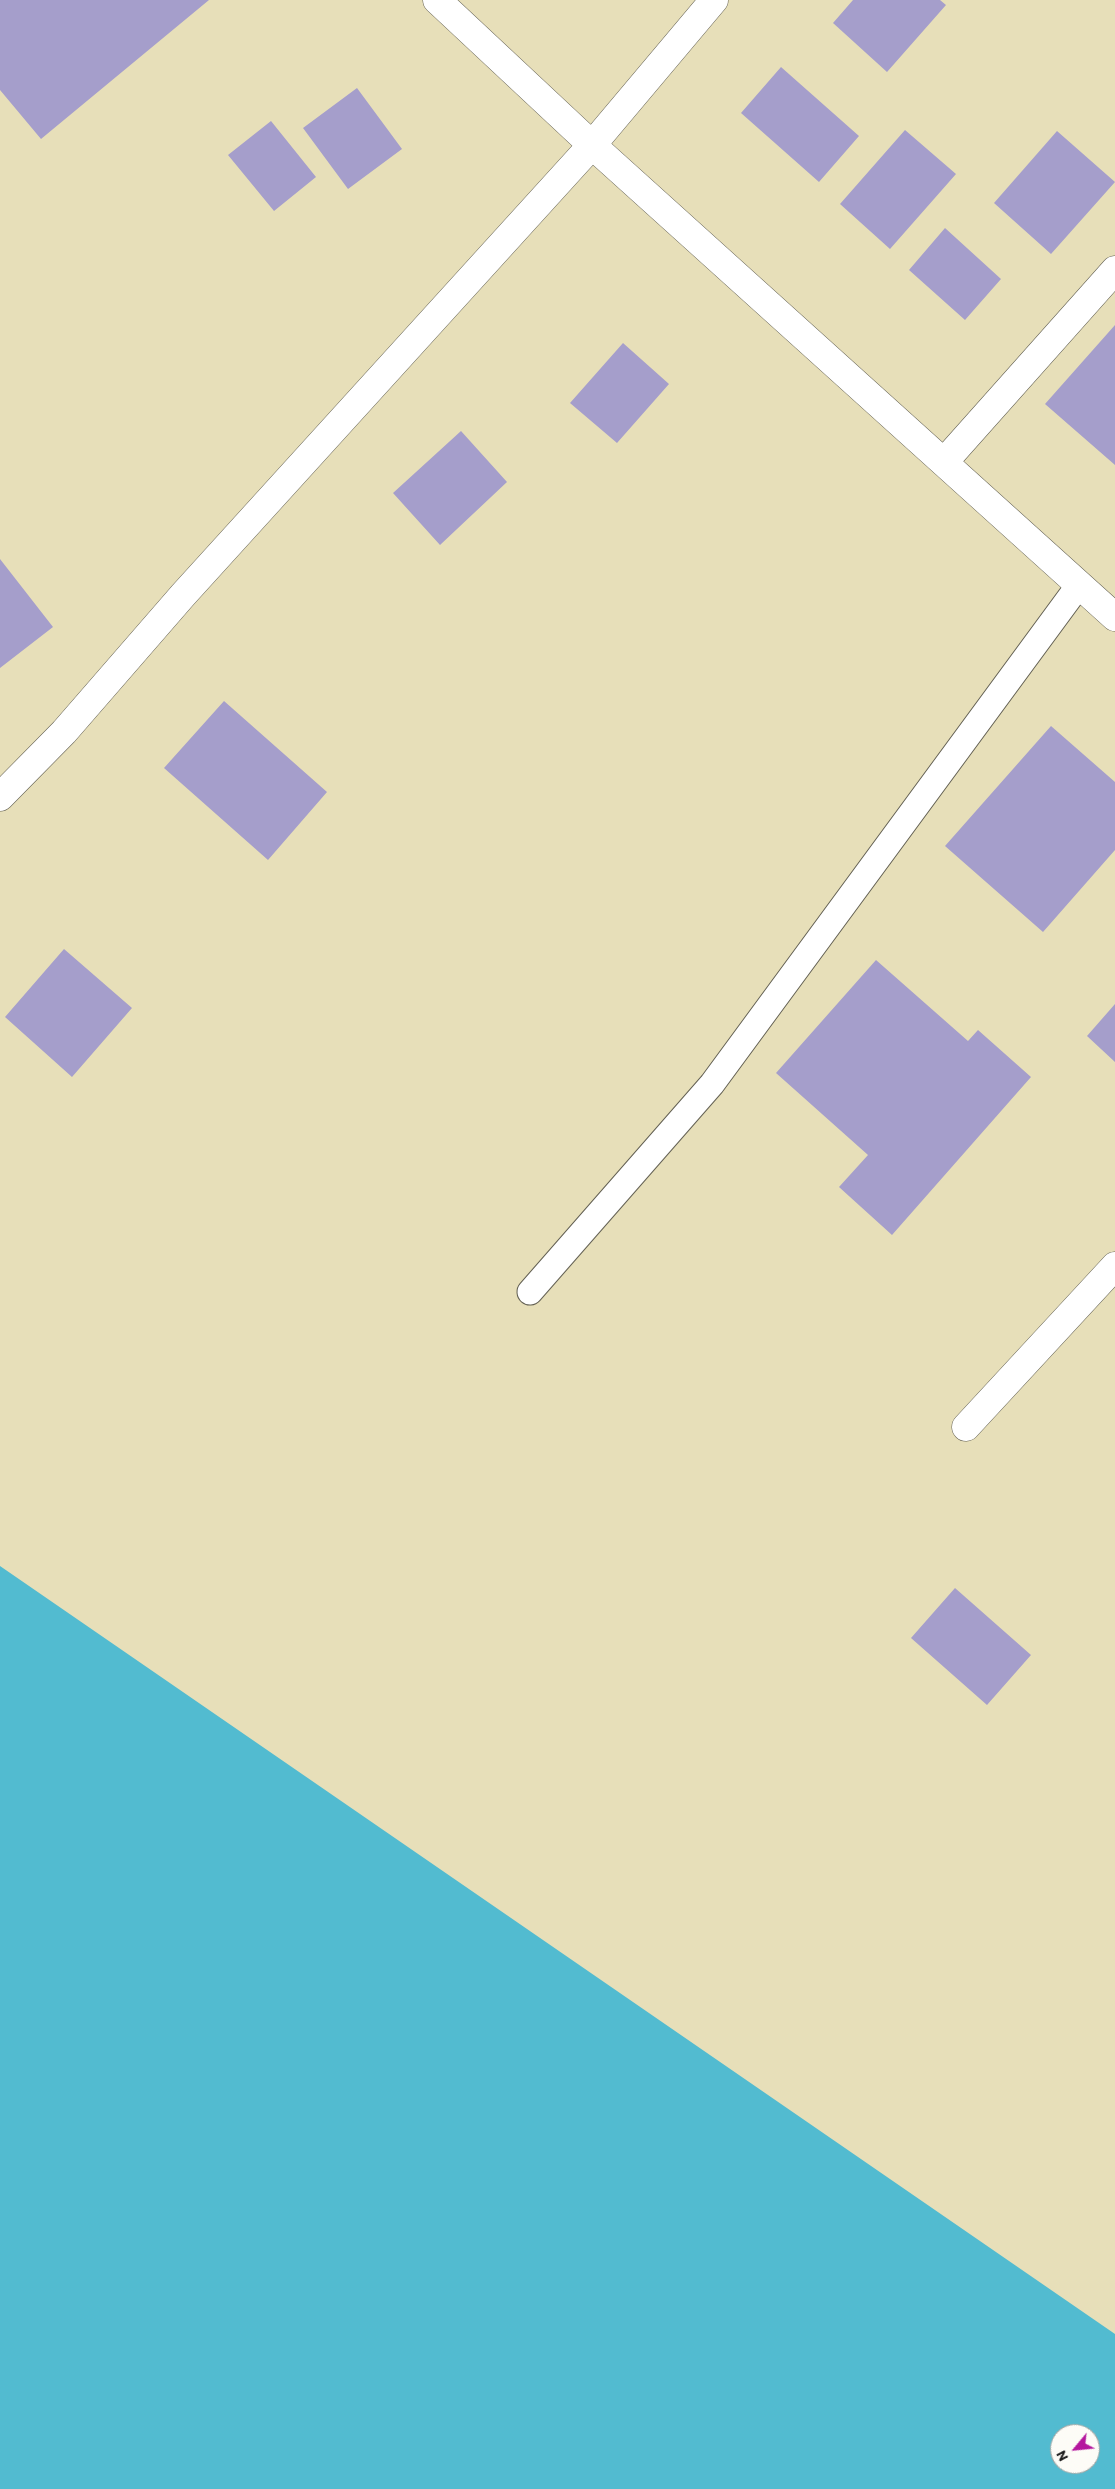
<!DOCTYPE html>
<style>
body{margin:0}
#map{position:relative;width:1115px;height:2489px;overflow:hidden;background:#e7dfb9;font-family:Itim,sans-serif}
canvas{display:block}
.north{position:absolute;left:1050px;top:2424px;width:50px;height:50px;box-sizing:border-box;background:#fdfcf7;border:1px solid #a3a29f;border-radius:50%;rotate:242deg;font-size:14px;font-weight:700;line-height:20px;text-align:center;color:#1c1c1c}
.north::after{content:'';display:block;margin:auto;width:18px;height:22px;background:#b5179e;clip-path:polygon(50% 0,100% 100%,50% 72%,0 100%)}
</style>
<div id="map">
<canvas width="1115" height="2489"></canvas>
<div class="north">N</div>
</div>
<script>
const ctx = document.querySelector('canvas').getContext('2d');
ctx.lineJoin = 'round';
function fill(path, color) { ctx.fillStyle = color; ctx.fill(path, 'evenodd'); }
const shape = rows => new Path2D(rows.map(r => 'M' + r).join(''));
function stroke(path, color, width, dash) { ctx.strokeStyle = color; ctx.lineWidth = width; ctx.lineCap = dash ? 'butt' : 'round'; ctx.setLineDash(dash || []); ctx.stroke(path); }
const water = shape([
 [0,1566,1115,2334,1115,2489,0,2489],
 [1060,2434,1090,2434,1090,2464,1060,2464]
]);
const building = shape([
 [0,0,209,0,41,139,0,90],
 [853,0,940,0,946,5,887,72,833,23],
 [781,67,859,136,819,182,741,113],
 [357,88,402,149,348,189,303,128],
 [271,121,316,177,274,211,228,155],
 [905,130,956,174,890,249,840,204],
 [1057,131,1115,182,1051,254,994,203],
 [945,228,1001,279,965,320,909,270],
 [1115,325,1115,465,1045,404],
 [623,343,669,384,617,443,570,403],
 [461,431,507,482,440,545,393,493],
 [0,559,53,627,0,668],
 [224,701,327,792,268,860,164,768],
 [1051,726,1115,782,1115,850,1043,932,945,846],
 [64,949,132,1008,72,1077,5,1017],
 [876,960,968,1041,978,1030,1031,1077,892,1235,839,1187,868,1155,776,1073],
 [1115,1004,1115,1062,1087,1036],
 [955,1588,1031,1655,987,1705,911,1638]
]);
const service = shape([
 [530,1292,712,1084,1079,585]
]);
const minor = shape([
 [944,462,1115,270],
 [0,797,64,732,183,595,592,145],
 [966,1427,1115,1266]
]);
const tertiary = shape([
 [437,0,592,145,1115,617],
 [592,145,714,0]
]);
fill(water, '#52bbd0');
fill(building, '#a59ecb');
stroke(service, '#636053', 27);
stroke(minor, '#636053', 29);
stroke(tertiary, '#636053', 29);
stroke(service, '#fff', 25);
stroke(minor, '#fff', 28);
stroke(tertiary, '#fff', 28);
</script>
